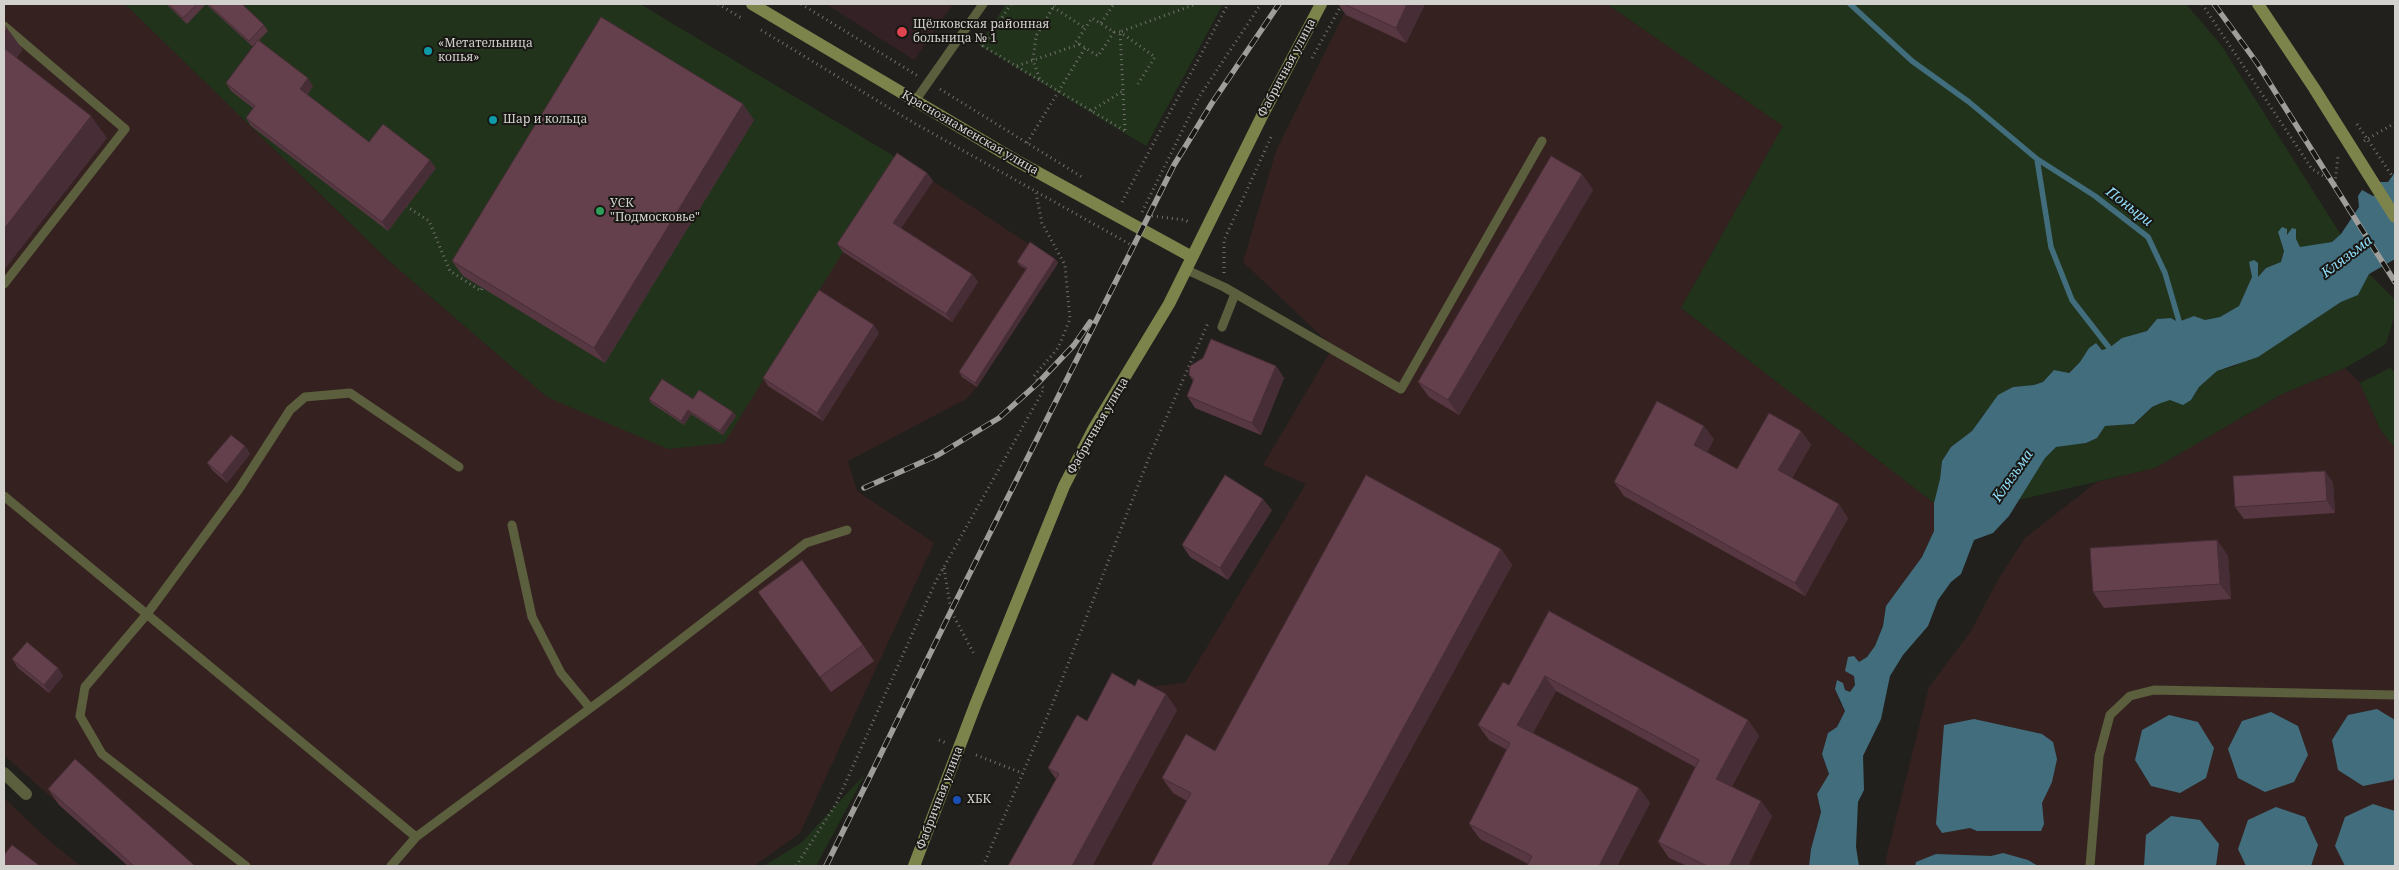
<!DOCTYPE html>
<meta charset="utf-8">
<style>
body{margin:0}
#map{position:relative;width:2399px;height:870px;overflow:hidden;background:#22201c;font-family:"Noto Serif",serif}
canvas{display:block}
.frame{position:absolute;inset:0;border:5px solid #d2d1ce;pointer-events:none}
</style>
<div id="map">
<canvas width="2399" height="870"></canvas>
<div class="frame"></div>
</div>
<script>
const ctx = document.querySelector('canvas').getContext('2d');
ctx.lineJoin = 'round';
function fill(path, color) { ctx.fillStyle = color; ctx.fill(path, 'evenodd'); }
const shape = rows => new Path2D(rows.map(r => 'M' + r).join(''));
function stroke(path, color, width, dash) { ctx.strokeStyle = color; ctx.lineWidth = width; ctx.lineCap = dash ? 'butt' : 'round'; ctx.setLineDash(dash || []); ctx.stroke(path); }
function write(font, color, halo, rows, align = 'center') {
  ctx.font = font + ' "Noto Serif",serif'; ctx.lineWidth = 4; ctx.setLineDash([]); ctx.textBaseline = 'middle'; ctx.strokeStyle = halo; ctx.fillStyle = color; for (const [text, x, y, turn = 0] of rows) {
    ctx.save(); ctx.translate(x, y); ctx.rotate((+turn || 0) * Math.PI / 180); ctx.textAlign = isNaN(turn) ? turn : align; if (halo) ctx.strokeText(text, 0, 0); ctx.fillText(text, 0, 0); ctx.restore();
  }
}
const industrial = shape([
 [4,4,125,4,388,260,547,397,843,252,902,161,1058,263,977,387,966,399,848,461,857,491,934,543,800,833,754,866,128,866,4,755],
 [1349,4,1607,4,1783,126,1681,308,1934,503,1934,531,1922,557,1886,606,1883,625,1875,646,1867,657,1859,662,1854,676,1855,685,1850,692,1845,690,1838,700,1845,711,1837,727,1828,733,1822,754,1829,774,1817,794,1821,812,1811,849,1809,866,1028,866,1123,689,1185,683,1306,484,1263,465,1333,347,1243,262,1276,151],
 [2345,368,2360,383,2380,429,2395,448,2395,866,1886,866,1886,859,1929,687,1971,631,1998,580,2025,538,2097,482,2155,468,2282,394],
 [4,798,44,836,80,866,4,866]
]);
const medical = shape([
 [826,4,953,4,914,60]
]);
const green = shape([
 [125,4,640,4,902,161,843,252,724,443,668,449,547,397,388,260],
 [1006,4,1223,4,1146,146,979,45],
 [1607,4,2186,4,2221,45,2341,235,2332,242,2306,247,2300,247,2290,234,2278,232,2284,251,2281,262,2266,268,2257,278,2256,270,2249,262,2252,277,2239,306,2220,317,2205,320,2194,316,2178,322,2171,318,2157,319,2147,331,2122,338,2109,348,2103,350,2096,343,2089,348,2080,362,2068,373,2054,370,2043,382,2034,385,2013,387,1984,413,1972,431,1951,447,1942,460,1940,479,1934,503,1681,308,1783,126],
 [2369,274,2395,300,2395,314,2386,344,2345,368,2282,394,2155,468,2018,500,2045,458,2056,447,2086,443,2097,438,2105,426,2135,424,2152,407,2161,403,2170,400,2191,400,2199,387,2217,371,2235,366,2290,336,2341,302,2358,295],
 [2390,368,2395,372,2395,448,2380,429,2360,383],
 [865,774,816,866,764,866,801,843]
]);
const water = shape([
 [2395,172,2395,259,2369,274,2358,295,2341,302,2258,357,2217,371,2199,387,2191,400,2183,405,2170,400,2161,403,2152,407,2134,424,2105,426,2097,438,2086,443,2056,447,2045,458,2009,516,1993,533,1974,540,1961,574,1951,582,1938,600,1928,626,1903,655,1890,676,1881,719,1863,756,1864,790,1858,802,1856,847,1859,866,1809,866,1811,849,1821,812,1817,794,1829,774,1822,754,1828,733,1837,727,1845,711,1835,689,1837,680,1843,683,1845,690,1850,692,1855,685,1854,676,1845,671,1848,657,1854,656,1859,662,1867,657,1875,646,1883,626,1886,606,1922,557,1934,531,1934,503,1940,479,1942,461,1951,447,1972,431,1998,395,2013,387,2034,385,2043,382,2054,370,2069,373,2080,362,2089,348,2096,343,2102,350,2109,348,2122,338,2147,331,2157,319,2171,318,2178,322,2194,316,2205,320,2220,317,2239,306,2252,277,2249,262,2254,260,2258,263,2258,277,2266,268,2281,262,2284,251,2278,232,2282,227,2287,229,2287,235,2292,228,2296,229,2296,239,2300,247,2332,242,2341,234,2359,207,2358,196,2362,190,2373,196,2378,195,2378,182,2388,182],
 [2377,709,2395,720,2395,776,2393,780,2363,786,2338,770,2332,740,2348,715],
 [2271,712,2298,726,2308,755,2294,782,2265,792,2238,778,2228,749,2242,721],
 [2169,715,2198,722,2214,748,2206,778,2180,793,2151,786,2135,760,2142,730],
 [1974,719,2042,734,2053,742,2057,759,2052,782,2042,803,2044,824,2041,831,1977,831,1970,828,1942,833,1936,824,1944,725],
 [2373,804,2395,811,2395,866,2345,866,2335,846,2345,817],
 [2276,807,2305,817,2318,845,2311,866,2246,866,2238,849,2248,820],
 [2171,816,2200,820,2219,844,2216,866,2144,866,2146,835],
 [2003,853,2028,860,2038,866,1915,866,1916,862,1936,854,1991,856]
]);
const stream = shape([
 [1850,4,1912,61,1969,102,2037,159,2051,247,2072,300,2114,354],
 [2037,159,2095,196,2148,237,2165,273,2181,328]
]);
const path = shape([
 [718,4,743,19],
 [801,4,918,76],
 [1011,4,983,46,1039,80],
 [1055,4,1036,36,1033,60,1040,80,1125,131],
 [2202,4,2312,169,2335,183,2338,156],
 [1053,7,1085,28],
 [1101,23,1114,4],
 [761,30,914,123,1133,246],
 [1114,32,1098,56,1076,42,1092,18,1114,32,1120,32,1155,57,1138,84],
 [1312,58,1342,4],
 [1017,66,1080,44],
 [940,89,1082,177],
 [1091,111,1123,91],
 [2357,124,2395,180],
 [1125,130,1120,32,1196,4],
 [2364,141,2395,123],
 [1027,143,1085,48],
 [1122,202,1228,4],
 [406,206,429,221,450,271,481,291,482,288],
 [1142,212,1199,97,1261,4],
 [1152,216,1185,220,1190,223],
 [1224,273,1224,240,1272,135],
 [944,568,951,611,974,654],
 [939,740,946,743],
 [976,755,1022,773],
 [796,866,836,804,936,581,1044,389,1034,376,1058,348,1070,319,1065,265,1042,223,1036,193],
 [983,866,1052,705,1150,455,1208,323]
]);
const lane = shape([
 [4,26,125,129,4,284],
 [915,101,983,4],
 [1187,270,1224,287,1401,389,1542,141],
 [1222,327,1235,294],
 [4,496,416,837],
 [512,525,532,617,561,673,590,708],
 [246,866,102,754,80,716,85,687,147,614,239,489,290,410,305,397,350,393,459,467],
 [391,866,416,837,623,684,806,543,847,530],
 [2090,866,2099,756,2110,715,2130,696,2154,690,2395,695]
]);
const street = shape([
 [4,773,26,794]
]);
const secondary = shape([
 [752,4,1017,161,1192,257],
 [2258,4,2314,88,2395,217],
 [914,866,976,703,1064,486,1094,428,1169,304,1263,114,1321,4]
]);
const rail = shape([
 [2214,4,2257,63,2395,282],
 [864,488,938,455,999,418,1038,383,1074,345,1090,322],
 [826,866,951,611,1174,165,1212,103,1279,4]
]);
const wall = shape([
 [166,4,242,4,264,25,268,31,259,40,313,86,307,95,369,142,436,168,388,231,251,126,246,118,253,108,231,91,226,83,255,44,253,47,206,4,187,24],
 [1338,4,1425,4,1406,43,1346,15],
 [754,120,605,363,463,276,452,261],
 [927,173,933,181,901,228,972,274,978,282,952,322,843,252,837,244],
 [1582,174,1593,190,1459,415,1429,397,1418,382],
 [1055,259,1058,263,977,387,962,377,959,372,1026,269,1020,266,1017,262],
 [879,333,823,421,768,386,763,378],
 [1276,366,1284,378,1261,435,1195,408,1187,396,1193,381,1189,375],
 [649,399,693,399,733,412,736,416,723,435,691,414,684,425,651,403],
 [1801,431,1811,445,1792,478,1848,518,1805,596,1624,496,1614,482,1714,439,1707,452,1737,469],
 [245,446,250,454,227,483,213,471,207,463],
 [2325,471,2333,483,2335,513,2244,519,2235,507],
 [1272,510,1228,580,1190,557,1182,545],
 [2217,540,2228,556,2231,599,2104,608,2093,592],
 [1501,549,1512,565,1347,866,1151,866,1187,801,1173,793,1162,778,1215,751],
 [769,607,863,645,874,661,831,692],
 [1549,611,1748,720,1759,736,1732,786,1772,816,1748,866,1687,866,1669,858,1658,842,1695,767,1556,691,1533,733,1639,788,1650,803,1617,866,1527,866,1528,864,1480,839,1469,824,1507,750,1489,740,1478,725,1509,685],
 [12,659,58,668,63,676,49,693,18,668],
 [1135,686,1166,694,1177,710,1092,866,1008,866,1056,779,1048,768,1087,721],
 [48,789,195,866,128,866,59,805]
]);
const shadedWall = shape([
 [1407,4,1425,4,1406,43,1396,28],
 [7,28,23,50,12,64,4,53,4,33],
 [308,78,313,86,305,97,300,89],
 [743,104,754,120,605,363,594,348],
 [91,116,107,138,4,270,4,229],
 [430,160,436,168,388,231,382,222],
 [927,173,933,181,899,231,893,223],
 [1582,174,1593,190,1459,415,1448,400],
 [1055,259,1058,263,977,387,975,383],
 [972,274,978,282,952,322,946,314],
 [874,325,879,333,823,421,817,413],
 [1276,366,1284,378,1261,435,1252,423],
 [688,410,691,414,684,425,681,421],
 [733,412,736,416,723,435,720,431],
 [1704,426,1714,439,1704,459,1694,445],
 [1801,431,1811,445,1788,484,1778,470],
 [245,446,250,454,227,483,222,475],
 [2325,471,2333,483,2335,513,2327,501],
 [1263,499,1272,510,1228,580,1220,568],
 [1839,504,1848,518,1805,596,1795,583],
 [2217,540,2228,556,2231,599,2220,584],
 [1501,549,1512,565,1347,866,1328,866],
 [58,668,63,676,49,693,44,685],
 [1545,676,1556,691,1528,741,1517,725],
 [1166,694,1177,710,1092,866,1072,866],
 [1748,720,1759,736,1727,794,1716,779],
 [1639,788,1650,803,1617,866,1599,866],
 [1761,801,1772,816,1748,866,1729,866]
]);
const building = shape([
 [168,4,197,4,183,18,168,4],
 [208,4,242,4,264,25,249,41,208,4],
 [1344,4,1407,4,1396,28,1344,4],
 [601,17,743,104,594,348,452,261,601,17],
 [4,25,7,28,4,33,4,25],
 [258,40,308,78,300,89,369,142,383,124,430,160,382,222,246,118,255,106,226,83,258,40],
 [4,48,91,116,4,229,4,48],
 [897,153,927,173,893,223,972,274,946,314,837,244,897,153],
 [1551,156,1582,174,1448,400,1418,382,1551,156],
 [1030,242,1055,259,975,383,959,372,1027,268,1017,262,1030,242],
 [819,290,874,325,817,413,763,378,819,290],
 [1211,339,1276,366,1252,423,1187,396,1194,379,1189,375,1190,366,1203,358,1211,339],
 [662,379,693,399,699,390,733,412,720,431,688,410,681,421,649,399,662,379],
 [1657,401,1704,426,1694,445,1737,469,1769,413,1801,431,1778,470,1839,504,1795,583,1614,482,1657,401],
 [231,435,245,446,222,475,207,463,231,435],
 [2325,471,2327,501,2235,507,2233,476,2325,471],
 [1225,475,1263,499,1220,568,1182,545,1225,475],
 [1366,475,1501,549,1328,866,1151,866,1191,793,1162,778,1186,734,1215,751,1366,475],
 [2217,540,2220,584,2093,592,2090,548,2217,540],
 [802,560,863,645,820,677,758,592,802,560],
 [1549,611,1748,720,1716,779,1761,801,1729,866,1707,866,1658,842,1699,760,1545,676,1517,725,1639,788,1599,866,1527,866,1532,856,1469,824,1510,743,1478,725,1503,682,1509,685,1549,611],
 [27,642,58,668,44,685,12,659,27,642],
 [1112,673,1135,686,1138,679,1166,694,1072,866,1008,866,1059,774,1048,768,1077,715,1087,721,1112,673],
 [75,759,195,866,134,866,48,789,75,759],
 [12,845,40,866,4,866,4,855,12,845]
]);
const markers = [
 [902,32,6,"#e0444e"],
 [428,51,5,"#0f9aa8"],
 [493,120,5,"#0f9aa8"],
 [600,211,5,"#2e9e5b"],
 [957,800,5,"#1a4fb4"]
];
const poiNames = [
 ["Щёлковская районная",913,25],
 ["больница № 1",913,39],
 ["«Метательница",438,44],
 ["копья»",438,58],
 ["Шар и кольца",503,120],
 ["УСК",610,204],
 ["\"Подмосковье\"",610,218],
 ["ХБК",967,800]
];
const streetNames = [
 ["Фабричная улица",1287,68,-62],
 ["Краснознаменская улица",970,133,30],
 ["Фабричная улица",1098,426,-60],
 ["Фабричная улица",940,798,-69]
];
const waterNames = [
 ["Поныри",2129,207,38],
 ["Клязьма",2347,257,-37],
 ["Клязьма",2013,476,-55]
];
fill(industrial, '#352220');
fill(medical, '#342126');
fill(green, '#21341b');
fill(water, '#416d7d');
stroke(stream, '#416d7d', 5.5);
stroke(path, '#71706c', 3, [1, 4]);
stroke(lane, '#5b5f3d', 9);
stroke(street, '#5b5f3d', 12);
stroke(secondary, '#7c834b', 12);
stroke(rail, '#9f9e9b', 5.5);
stroke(rail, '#181713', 4, [11]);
fill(wall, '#563742');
fill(shadedWall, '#462d36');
fill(building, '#64404d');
stroke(building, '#462d36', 1);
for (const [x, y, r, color] of markers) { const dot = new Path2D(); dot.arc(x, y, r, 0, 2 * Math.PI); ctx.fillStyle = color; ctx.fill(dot); stroke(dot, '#181713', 2); }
write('12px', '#d2d1ce', '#181713', poiNames, 'left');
write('12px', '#d2d1ce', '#181713', streetNames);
write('italic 14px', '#8fdbf7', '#181713', waterNames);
</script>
